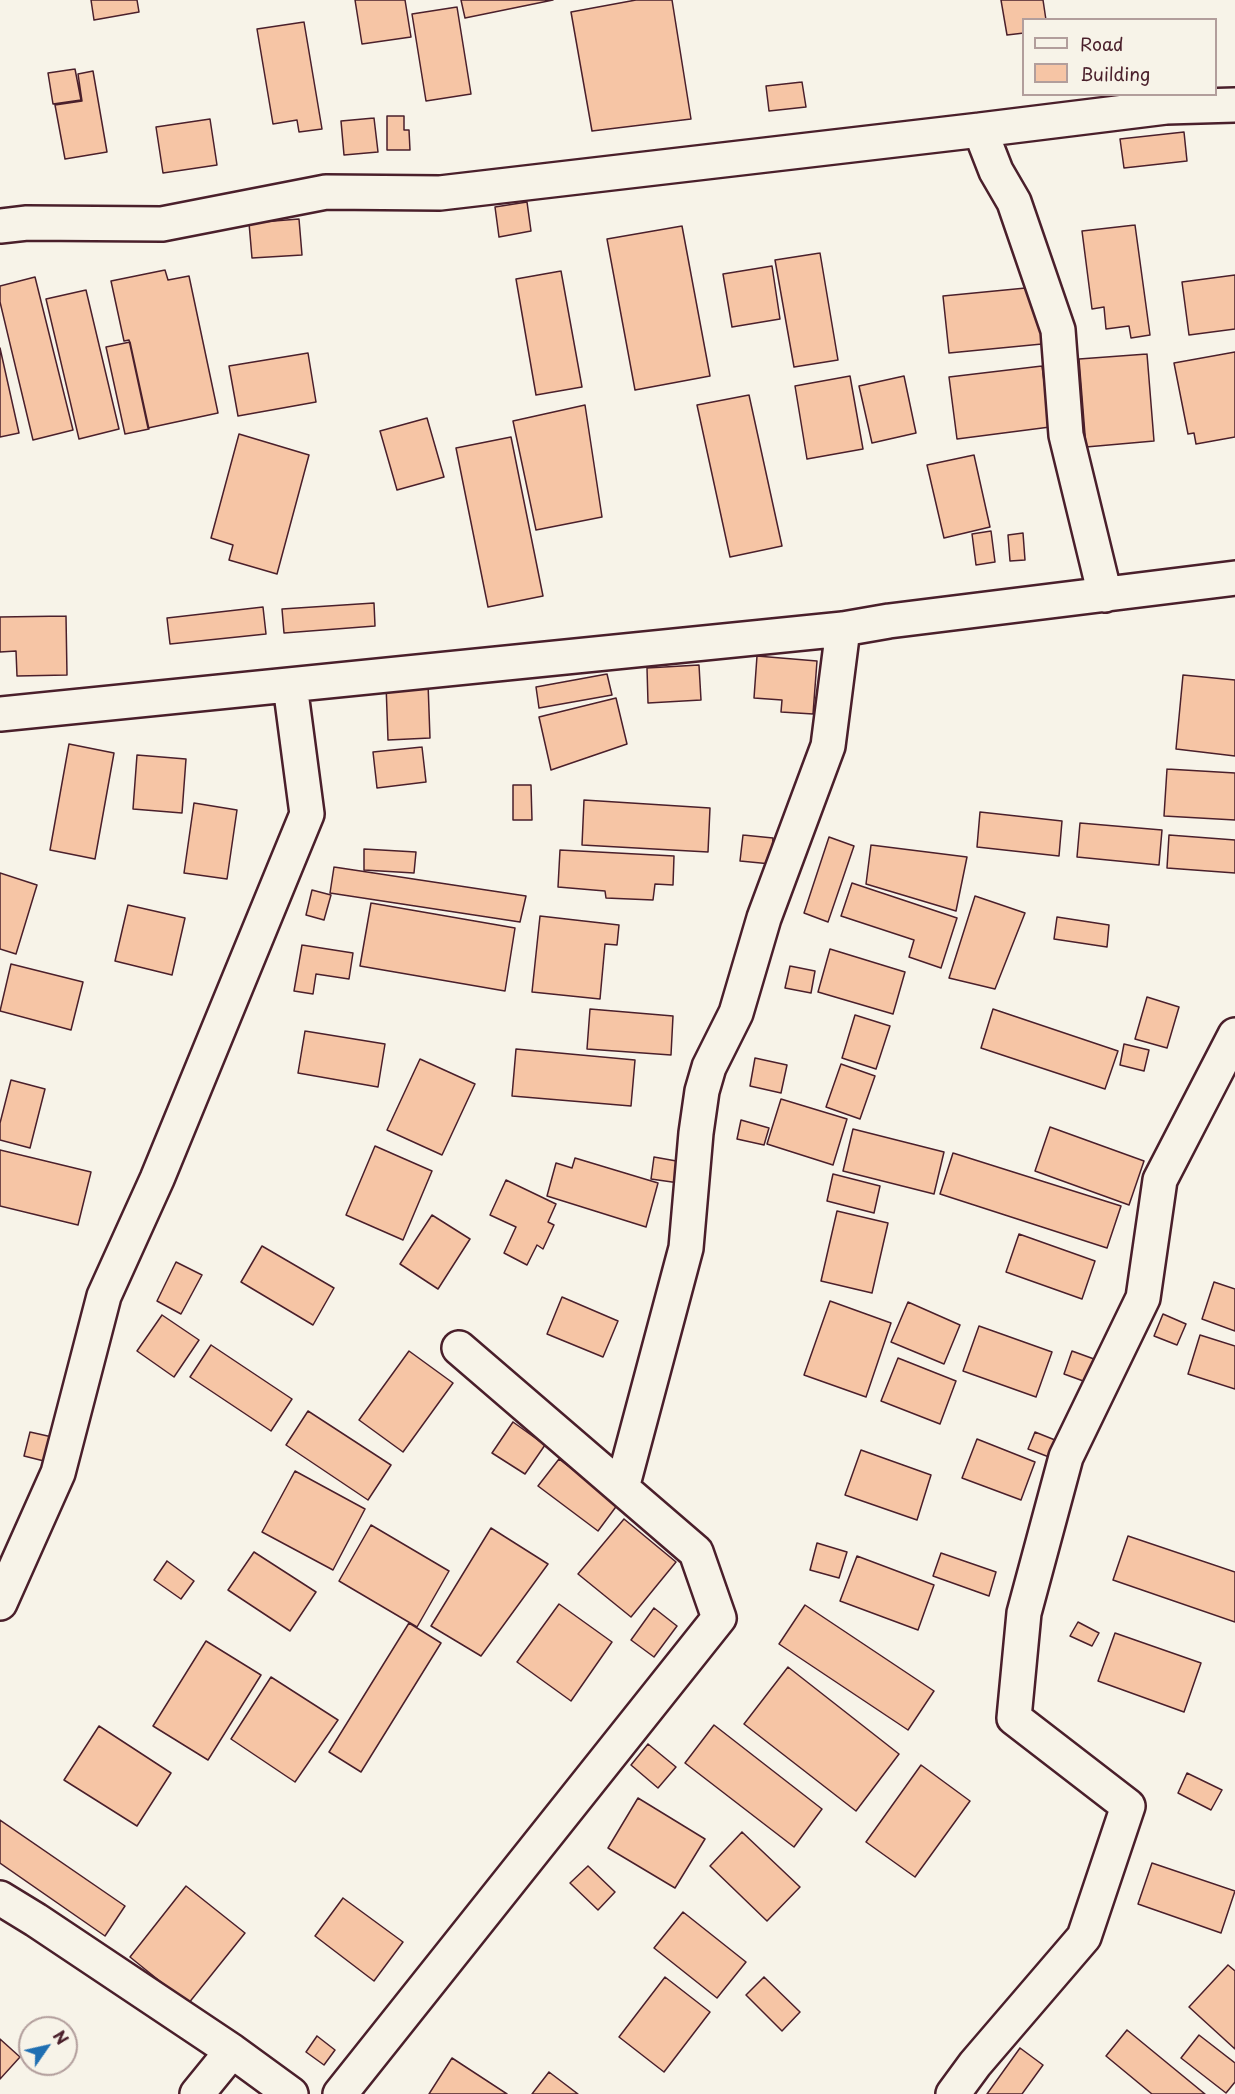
<!DOCTYPE html>
<style>
body{margin:0}
#map{position:relative;width:1235px;height:2094px;overflow:hidden;background:#f7f3e8;font-family:"Playpen Sans",sans-serif}
canvas{display:block}
.legend{position:absolute;left:1022px;top:18px;width:195px;height:78px;box-sizing:border-box;background:#f7f3e8;border:2px solid #b29e9c;margin:0;padding:8px 10px;list-style:none;font-size:18px;color:#4a1f2b}
.legend li{display:flex;align-items:center;gap:12px;height:30px}
.legend b{width:30px;border:2px solid #b29e9c}
.north{position:absolute;left:18px;top:2016px;width:60px;height:60px;box-sizing:border-box;background:#f7f3e8;border:2px solid #b29e9c;border-radius:50%;rotate:56deg;font-size:16px;font-weight:700;line-height:24px;text-align:center;color:#4a1f2b}
.north::after{content:'';display:block;margin:auto;width:21px;height:27px;background:#1f6fb2;clip-path:polygon(50% 0,100% 100%,50% 72%,0 100%)}
</style>
<div id="map">
<canvas width="1235" height="2094"></canvas>
<ul class="legend">
<li><b style="height:8px;background:#f7f3e8"></b>Road</li>
<li><b style="height:16px;background:#f6c5a5"></b>Building</li>
</ul>
<div class="north">N</div>
</div>
<script>
const ctx = document.querySelector('canvas').getContext('2d');
ctx.lineJoin = 'round';
function fill(path, color) { ctx.fillStyle = color; ctx.fill(path, 'evenodd'); }
const shape = rows => new Path2D(rows.map(r => 'M' + r).join(''));
function stroke(path, color, width, dash) { ctx.strokeStyle = color; ctx.lineWidth = width; ctx.lineCap = dash ? 'butt' : 'round'; ctx.setLineDash(dash || []); ctx.stroke(path); }
const building = shape([
 [91,0,137,0,139,12,94,20,91,0],
 [355,0,405,0,411,37,362,44,355,0],
 [461,0,553,0,465,18,461,0],
 [636,0,672,0,691,119,592,131,571,12,636,0],
 [1001,0,1043,0,1046,20,1024,20,1024,33,1007,35,1001,0],
 [457,7,471,94,426,101,412,14,457,7],
 [304,22,322,129,299,132,297,120,273,124,257,29,304,22],
 [75,69,81,100,53,104,48,73,75,69],
 [93,71,107,152,65,159,55,105,82,101,78,74,93,71],
 [802,82,806,107,769,111,766,86,802,82],
 [387,116,404,116,404,130,409,130,410,150,387,150,387,116],
 [374,118,378,152,344,155,341,121,374,118],
 [210,119,217,165,163,173,156,127,210,119],
 [1184,132,1187,161,1124,168,1120,139,1184,132],
 [527,202,531,231,499,237,495,207,527,202],
 [299,219,302,255,252,258,249,223,299,219],
 [1135,225,1150,335,1131,338,1129,326,1106,329,1104,307,1092,309,1082,231,1135,225],
 [682,226,710,376,635,390,607,239,682,226],
 [820,253,838,360,794,367,775,260,820,253],
 [772,266,780,319,732,327,723,274,772,266],
 [165,270,168,280,189,276,218,413,148,428,129,340,124,341,111,281,165,270],
 [561,271,582,387,536,395,516,279,561,271],
 [1235,275,1235,329,1189,335,1182,282,1235,275],
 [35,277,73,430,33,440,0,302,0,286,35,277],
 [1036,287,1042,344,949,353,943,296,1036,287],
 [86,290,119,429,79,439,46,299,86,290],
 [130,342,149,429,125,434,106,347,130,342],
 [0,348,19,433,0,437,0,348],
 [1235,352,1235,437,1196,444,1194,433,1188,434,1174,363,1235,352],
 [308,353,316,402,238,416,229,366,308,353],
 [1147,354,1154,441,1086,447,1079,359,1147,354],
 [1042,366,1050,427,957,439,949,377,1042,366],
 [850,376,863,449,807,459,795,386,850,376],
 [904,376,916,433,872,443,859,386,904,376],
 [749,395,782,546,730,557,697,405,749,395],
 [585,405,602,517,536,530,513,421,585,405],
 [427,418,444,477,397,490,380,431,427,418],
 [239,434,309,455,277,574,229,560,233,545,211,538,239,434],
 [511,437,543,596,488,607,456,448,511,437],
 [974,455,990,527,944,538,927,465,974,455],
 [991,531,995,562,976,565,972,534,991,531],
 [1023,533,1025,560,1010,561,1008,535,1023,533],
 [374,603,375,626,284,633,282,609,374,603],
 [263,607,266,634,170,644,167,618,263,607],
 [66,616,67,675,17,676,16,651,0,652,0,617,66,616],
 [757,656,817,661,813,714,781,712,782,700,754,698,757,656],
 [699,665,701,700,648,703,647,668,699,665],
 [607,674,612,695,539,708,536,687,607,674],
 [1183,675,1235,680,1235,756,1176,749,1183,675],
 [428,683,430,738,388,740,386,684,428,683],
 [616,698,627,744,551,770,539,717,616,698],
 [69,744,114,753,95,859,50,850,69,744],
 [422,747,426,782,377,788,373,752,422,747],
 [137,755,186,759,182,813,133,809,137,755],
 [1167,769,1235,773,1235,820,1164,816,1167,769],
 [513,785,531,785,532,820,513,820,513,785],
 [584,800,710,808,708,852,582,845,584,800],
 [194,803,237,810,227,879,184,873,194,803],
 [980,812,1062,821,1059,856,977,847,980,812],
 [1080,823,1162,830,1159,865,1077,857,1080,823],
 [743,835,773,838,771,864,740,861,743,835],
 [1169,835,1235,840,1235,873,1167,868,1169,835],
 [829,837,854,846,828,922,804,913,829,837],
 [871,845,967,857,956,911,866,884,871,845],
 [364,849,416,852,414,873,364,870,364,849],
 [560,850,674,856,673,885,655,884,653,900,606,898,605,891,558,887,560,850],
 [334,867,526,896,520,922,330,893,334,867],
 [0,873,37,885,16,954,0,949,0,873],
 [852,883,957,918,941,968,909,957,914,940,841,916,852,883],
 [312,890,331,895,324,920,306,915,312,890],
 [975,896,1025,913,995,989,949,978,975,896],
 [371,903,515,928,505,991,360,966,371,903],
 [128,905,185,918,172,975,115,961,128,905],
 [540,916,619,925,617,945,605,944,600,999,532,992,540,916],
 [1057,917,1109,925,1107,947,1054,939,1057,917],
 [302,945,353,953,349,979,316,974,313,994,294,991,302,945],
 [830,949,905,972,893,1014,818,992,830,949],
 [11,964,83,982,71,1030,0,1011,11,964],
 [790,966,815,971,811,993,785,988,790,966],
 [1147,997,1179,1007,1167,1048,1135,1039,1147,997],
 [590,1009,673,1016,671,1055,587,1049,590,1009],
 [993,1009,1118,1051,1105,1089,981,1048,993,1009],
 [855,1015,890,1026,876,1069,842,1058,855,1015],
 [305,1031,385,1044,378,1087,298,1073,305,1031],
 [1124,1044,1149,1050,1144,1071,1120,1065,1124,1044],
 [516,1049,635,1060,631,1106,512,1096,516,1049],
 [755,1058,787,1065,781,1093,750,1086,755,1058],
 [420,1059,475,1084,442,1155,387,1130,420,1059],
 [841,1064,875,1076,860,1119,826,1107,841,1064],
 [11,1080,45,1089,30,1148,0,1140,0,1123,11,1080],
 [781,1099,847,1119,833,1165,767,1144,781,1099],
 [741,1120,769,1128,764,1145,737,1139,741,1120],
 [1050,1127,1144,1161,1129,1205,1035,1171,1050,1127],
 [853,1129,944,1152,934,1194,843,1171,853,1129],
 [375,1146,432,1171,403,1240,346,1215,375,1146],
 [0,1150,91,1172,78,1225,0,1206,0,1150],
 [953,1153,1121,1206,1107,1248,940,1194,953,1153],
 [654,1157,682,1162,679,1183,651,1179,654,1157],
 [575,1158,658,1183,646,1227,547,1196,556,1163,572,1168,575,1158],
 [833,1174,880,1186,874,1213,827,1201,833,1174],
 [506,1180,556,1204,548,1222,554,1225,543,1249,537,1245,527,1265,504,1253,516,1227,490,1215,506,1180],
 [837,1211,888,1223,872,1293,821,1281,837,1211],
 [432,1215,470,1239,438,1289,400,1264,432,1215],
 [1019,1234,1095,1261,1082,1299,1006,1272,1019,1234],
 [262,1246,334,1288,313,1325,241,1282,262,1246],
 [176,1262,202,1275,181,1314,157,1301,176,1262],
 [1214,1282,1235,1289,1235,1331,1202,1319,1214,1282],
 [562,1297,618,1321,603,1357,547,1334,562,1297],
 [830,1301,891,1323,866,1397,804,1375,830,1301],
 [908,1302,960,1325,944,1364,891,1342,908,1302],
 [1163,1314,1186,1324,1177,1345,1154,1336,1163,1314],
 [162,1315,199,1340,174,1377,137,1351,162,1315],
 [979,1326,1052,1352,1036,1397,963,1371,979,1326],
 [1200,1335,1235,1346,1235,1389,1188,1374,1200,1335],
 [211,1345,292,1399,271,1431,190,1377,211,1345],
 [409,1351,453,1383,403,1452,359,1420,409,1351],
 [1072,1351,1094,1359,1086,1382,1064,1374,1072,1351],
 [898,1358,956,1381,940,1424,881,1401,898,1358],
 [308,1411,391,1465,368,1500,286,1445,308,1411],
 [513,1422,545,1445,525,1474,492,1453,513,1422],
 [30,1432,61,1439,56,1464,24,1456,30,1432],
 [1035,1432,1055,1440,1049,1457,1028,1449,1035,1432],
 [977,1439,1035,1462,1021,1500,962,1478,977,1439],
 [861,1450,931,1475,917,1520,845,1495,861,1450],
 [559,1459,618,1504,598,1531,538,1486,559,1459],
 [295,1471,365,1509,333,1570,262,1532,295,1471],
 [624,1519,676,1562,631,1617,578,1574,624,1519],
 [371,1525,449,1571,417,1627,339,1581,371,1525],
 [491,1528,548,1564,481,1656,431,1626,491,1528],
 [1128,1536,1235,1572,1235,1622,1113,1580,1128,1536],
 [817,1543,847,1552,839,1578,810,1570,817,1543],
 [254,1552,316,1592,290,1631,228,1590,254,1552],
 [941,1553,996,1572,989,1596,933,1576,941,1553],
 [857,1556,934,1585,918,1630,840,1601,857,1556],
 [167,1561,194,1581,181,1599,154,1580,167,1561],
 [559,1604,612,1642,571,1701,517,1662,559,1604],
 [805,1605,934,1691,908,1730,779,1644,805,1605],
 [654,1608,677,1626,654,1657,631,1640,654,1608],
 [1078,1622,1099,1633,1092,1646,1070,1636,1078,1622],
 [409,1623,441,1643,361,1772,329,1752,409,1623],
 [1115,1633,1201,1663,1184,1712,1098,1681,1115,1633],
 [206,1641,261,1675,208,1760,153,1726,206,1641],
 [788,1667,899,1754,856,1811,744,1724,788,1667],
 [271,1677,338,1720,295,1782,231,1739,271,1677],
 [714,1725,822,1809,794,1847,685,1763,714,1725],
 [99,1726,171,1773,137,1826,64,1780,99,1726],
 [648,1744,676,1767,658,1788,631,1765,648,1744],
 [921,1765,970,1801,915,1877,866,1842,921,1765],
 [1187,1773,1222,1790,1211,1810,1178,1793,1187,1773],
 [638,1798,705,1839,675,1888,608,1848,638,1798],
 [0,1820,125,1906,105,1936,0,1863,0,1820],
 [742,1832,800,1887,767,1921,710,1866,742,1832],
 [1152,1863,1235,1891,1221,1933,1138,1904,1152,1863],
 [588,1866,615,1892,598,1910,570,1883,588,1866],
 [186,1886,245,1933,188,2004,130,1957,186,1886],
 [343,1898,403,1942,374,1981,315,1936,343,1898],
 [683,1912,746,1962,717,1998,654,1948,683,1912],
 [1228,1965,1235,1971,1235,2049,1189,2007,1228,1965],
 [665,1977,710,2012,664,2072,619,2037,665,1977],
 [764,1977,800,2012,782,2031,746,1995,764,1977],
 [1127,2030,1205,2094,1152,2094,1106,2056,1127,2030],
 [1199,2035,1235,2063,1235,2082,1226,2093,1181,2058,1199,2035],
 [317,2036,335,2050,324,2065,306,2052,317,2036],
 [0,2039,20,2057,0,2079,0,2039],
 [1020,2048,1043,2065,1022,2094,987,2094,1020,2048],
 [452,2058,507,2094,429,2094,452,2058],
 [549,2072,578,2094,532,2094,549,2072]
]);
const street = shape([
 [980,130,1166,107,1235,105],
 [0,226,27,223,162,224,326,192,440,193,980,130,996,171,1014,202,1058,330,1066,435,1105,595],
 [0,714,843,629,889,621,1235,578],
 [622,1488,686,1248,696,1133,702,1091,709,1067,736,1013,764,918,828,746,843,629],
 [0,1603,58,1473,104,1296,157,1179,307,814,290,685],
 [0,1898,36,1920,232,2051,291,2094],
 [197,2094,232,2051],
 [340,2094,719,1618,696,1552,459,1348],
 [953,2094,975,2064,1084,1937,1128,1806,1014,1718,1024,1613,1066,1457,1143,1298,1160,1180,1235,1035]
]);
fill(building, '#f6c5a5');
stroke(building, '#4a1f2b', 1.5);
stroke(street, '#4a1f2b', 38);
stroke(street, '#f7f3e8', 33);
</script>
